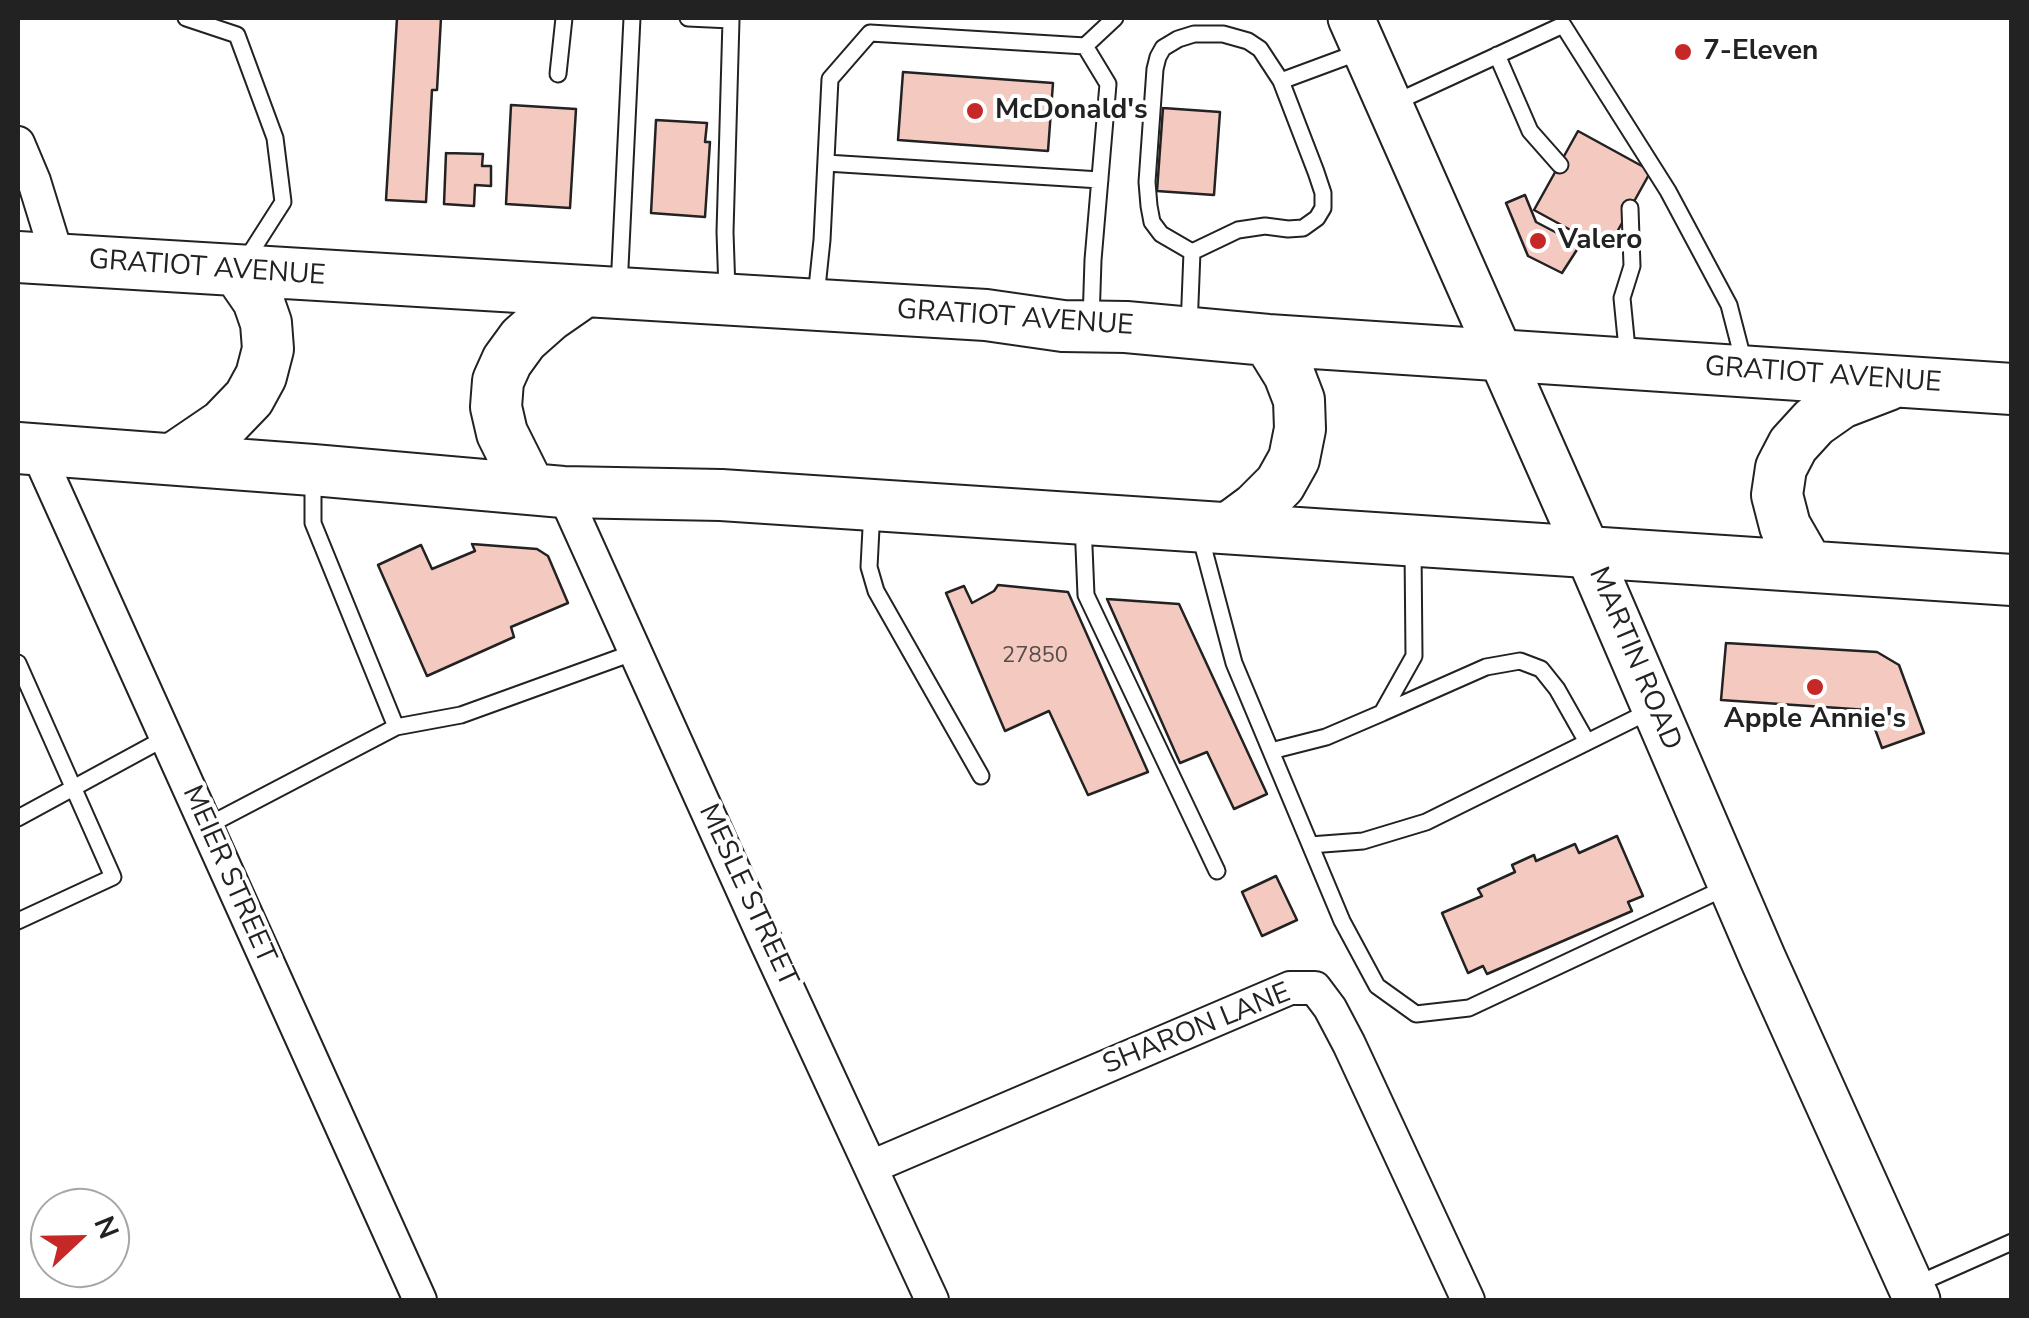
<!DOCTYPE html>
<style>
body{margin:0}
#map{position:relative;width:2029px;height:1318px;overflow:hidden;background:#fff;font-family:"Nunito Sans",sans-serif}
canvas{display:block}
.frame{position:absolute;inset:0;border:20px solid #222;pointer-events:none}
.north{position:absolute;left:30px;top:1188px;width:100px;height:100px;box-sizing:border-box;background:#fff;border:2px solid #a7a7a7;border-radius:50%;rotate:68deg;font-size:28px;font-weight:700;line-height:40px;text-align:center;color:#222}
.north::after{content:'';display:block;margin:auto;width:35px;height:45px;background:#c62828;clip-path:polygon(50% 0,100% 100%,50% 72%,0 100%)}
</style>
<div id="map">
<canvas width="2029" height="1318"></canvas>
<div class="frame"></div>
<div class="north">N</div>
</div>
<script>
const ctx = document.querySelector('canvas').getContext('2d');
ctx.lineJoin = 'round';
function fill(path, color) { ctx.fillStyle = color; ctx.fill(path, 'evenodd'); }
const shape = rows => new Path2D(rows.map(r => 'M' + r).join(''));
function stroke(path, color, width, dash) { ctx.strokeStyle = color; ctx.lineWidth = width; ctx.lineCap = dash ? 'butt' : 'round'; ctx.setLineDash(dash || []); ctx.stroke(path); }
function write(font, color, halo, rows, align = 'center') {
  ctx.font = font + ' "Nunito Sans",sans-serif'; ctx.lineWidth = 8; ctx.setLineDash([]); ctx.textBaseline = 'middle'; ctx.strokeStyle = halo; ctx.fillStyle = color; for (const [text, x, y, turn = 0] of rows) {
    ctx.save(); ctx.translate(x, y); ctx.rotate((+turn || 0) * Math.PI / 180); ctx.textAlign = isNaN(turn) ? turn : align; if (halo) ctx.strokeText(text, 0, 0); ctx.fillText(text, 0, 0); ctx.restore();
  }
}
const building = shape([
 [397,18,441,18,437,90,432,90,426,202,386,200,397,18],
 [903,72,1053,83,1048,151,898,140,903,72],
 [511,105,576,109,570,208,506,204,511,105],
 [1163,108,1220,112,1214,195,1157,191,1163,108],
 [656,120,707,123,705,142,710,142,705,217,651,213,656,120],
 [1578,131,1651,171,1607,250,1534,210,1578,131],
 [446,153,483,154,482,166,491,166,491,186,475,185,474,206,444,204,446,153],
 [1525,195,1536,222,1580,245,1562,273,1528,256,1506,203,1525,195],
 [472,544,537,549,548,556,568,603,511,627,514,637,427,676,378,565,421,545,432,569,475,551,472,544],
 [998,585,1068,592,1148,772,1088,795,1049,711,1005,731,946,593,964,586,972,603,994,591,998,585],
 [1107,599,1179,604,1267,794,1234,809,1207,752,1180,763,1107,599],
 [1726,643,1877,652,1899,665,1924,733,1882,748,1868,710,1721,700,1726,643],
 [1617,836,1643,896,1628,902,1632,911,1487,974,1483,966,1468,973,1442,913,1482,896,1478,889,1515,872,1512,865,1534,855,1536,861,1575,844,1579,853,1617,836],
 [1276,876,1297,920,1262,936,1242,892,1276,876]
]);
const lane = shape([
 [186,18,237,35,275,138,283,202,244,263],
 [688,18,731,20,725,232,727,291],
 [1085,46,1115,18],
 [1497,55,1530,131,1560,165],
 [558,74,564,18],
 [1394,103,1563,25,1668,191,1729,305,1744,363],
 [826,163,1100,180],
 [1192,252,1161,234,1152,222,1149,206,1147,182,1155,69,1158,57,1163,48,1178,39,1194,34,1223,34,1248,41,1260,49,1281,81],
 [619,288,632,18],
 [816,297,822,240,830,79,870,33,1085,46,1108,84,1093,260,1091,321],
 [1189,328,1192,252,1238,230,1265,226,1288,229,1303,228,1317,218,1323,208,1323,193,1316,172,1281,81,1362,51],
 [1628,359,1622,298,1632,266,1630,208],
 [872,509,869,567,876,591,981,776],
 [1083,523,1086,595,1217,871],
 [1200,535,1234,663,1342,921,1377,986,1416,1014,1469,1008,1727,887],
 [18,663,113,877,18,921],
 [1382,713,1486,667,1520,661,1541,669,1557,689,1587,742],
 [396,727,461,715,635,652],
 [1271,751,1326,737,1382,713,1414,656,1413,548],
 [18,818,167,737],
 [207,826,396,727,313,523,313,479],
 [1310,845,1363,841,1426,822,1652,710],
 [1915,1285,2012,1242]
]);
const street = shape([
 [18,143,34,181,58,259],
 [36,449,420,1300],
 [563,492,763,935,932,1300],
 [871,1167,1290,988,1315,988,1330,1008,1349,1044,1468,1300]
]);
const secondary = shape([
 [1351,18,1588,553,1763,959,1917,1300]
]);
const primary = shape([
 [18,257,986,315,1063,326,1126,327,1268,340,2012,389],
 [18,448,313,470,563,492,721,495,2012,580],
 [173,459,223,425,249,398,261,376,268,349,266,323,258,300,238,271],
 [530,489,502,433,496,407,498,381,507,361,523,339,549,316,585,291],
 [1229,528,1256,508,1280,484,1294,459,1300,429,1299,400,1289,374,1268,340],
 [1808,566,1785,526,1777,495,1781,468,1793,445,1814,422,1841,403,1888,385]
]);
const markers = [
 [1683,52,10,"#c62828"],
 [975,111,10,"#c62828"],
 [1538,241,10,"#c62828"],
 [1815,687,10,"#c62828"]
];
const numberNames = [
 ["27850",1035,657]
];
const poiNames = [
 ["7-Eleven",1703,52],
 ["McDonald's",995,111],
 ["Valero",1558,241],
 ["Apple Annie's",1815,720,"center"]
];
const streetNames = [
 ["GRATIOT AVENUE",207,269,4],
 ["GRATIOT AVENUE",1015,319,4],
 ["GRATIOT AVENUE",1823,376,4],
 ["MARTIN ROAD",1634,659,67],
 ["MEIER STREET",228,875,66],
 ["MESLE STREET",747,896,65],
 ["SHARON LANE",1197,1030,-22]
];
fill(building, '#f3c9c0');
stroke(building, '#222', 2.5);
stroke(lane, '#222', 19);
stroke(street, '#222', 36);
stroke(secondary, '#222', 49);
stroke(primary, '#222', 54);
stroke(lane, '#fff', 15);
stroke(street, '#fff', 32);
stroke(secondary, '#fff', 45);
stroke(primary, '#fff', 50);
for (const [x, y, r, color] of markers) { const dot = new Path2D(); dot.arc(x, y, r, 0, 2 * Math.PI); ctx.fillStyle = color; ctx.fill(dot); stroke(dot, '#fff', 4); }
write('22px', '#564c4a', null, numberNames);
write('bold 28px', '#222', '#fff', poiNames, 'left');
write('28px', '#222', '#fff', streetNames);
</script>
